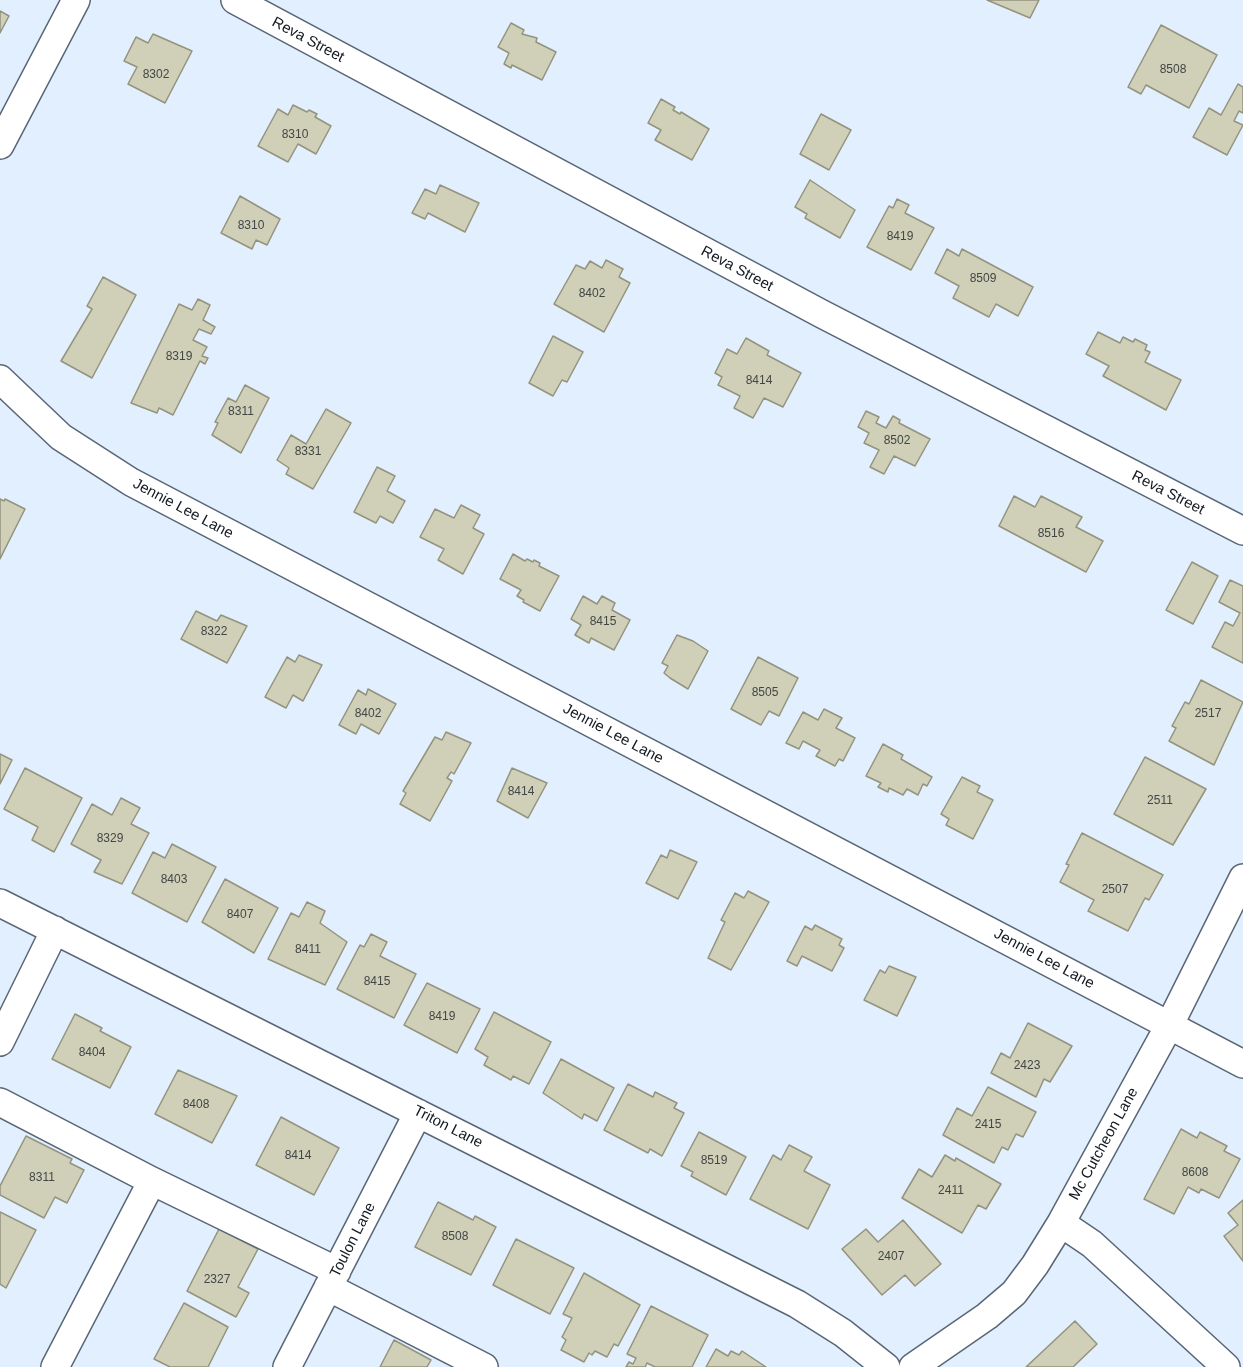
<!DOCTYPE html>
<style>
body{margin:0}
canvas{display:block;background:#e2effe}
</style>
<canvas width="1243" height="1367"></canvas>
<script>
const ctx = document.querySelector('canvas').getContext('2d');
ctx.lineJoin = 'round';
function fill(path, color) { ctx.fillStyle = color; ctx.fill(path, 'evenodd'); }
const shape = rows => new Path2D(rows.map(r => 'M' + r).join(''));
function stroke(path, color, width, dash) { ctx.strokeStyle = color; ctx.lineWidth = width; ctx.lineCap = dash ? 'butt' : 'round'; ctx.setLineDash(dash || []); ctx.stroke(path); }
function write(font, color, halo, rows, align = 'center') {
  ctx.font = font + ' Arial,sans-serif'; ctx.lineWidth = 4.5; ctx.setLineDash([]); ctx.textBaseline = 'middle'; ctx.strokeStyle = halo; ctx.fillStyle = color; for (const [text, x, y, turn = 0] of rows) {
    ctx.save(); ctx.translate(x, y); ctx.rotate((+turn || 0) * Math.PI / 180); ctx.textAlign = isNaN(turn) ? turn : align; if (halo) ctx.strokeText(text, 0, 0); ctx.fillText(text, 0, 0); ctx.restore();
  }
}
const building = shape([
 [987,0,1039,0,1030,18,987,0],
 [0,11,9,16,0,33,0,11],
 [511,23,524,30,522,34,537,38,536,42,556,52,542,80,512,65,511,68,504,64,509,53,498,47,511,23],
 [1161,25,1217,55,1189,108,1146,85,1141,94,1128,87,1161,25],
 [153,34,192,51,165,103,128,84,137,67,124,61,136,37,148,43,153,34],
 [1238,84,1243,87,1243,113,1239,111,1234,121,1243,125,1227,155,1193,137,1209,108,1221,115,1238,84],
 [661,99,675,107,673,110,680,114,681,112,709,129,692,160,655,140,661,130,648,123,661,99],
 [293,105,307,112,309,110,317,114,315,117,331,126,316,154,298,144,288,162,258,146,278,109,288,115,293,105],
 [821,114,851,130,829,170,800,154,821,114],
 [810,180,855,210,840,238,805,218,807,214,795,207,810,180],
 [440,185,479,203,465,232,428,213,425,219,412,213,425,189,436,194,440,185],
 [240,196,280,219,267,245,256,240,252,249,221,233,240,196],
 [897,199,909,205,905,213,934,228,911,270,867,247,889,206,893,208,897,199],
 [947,249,959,256,962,249,1033,287,1018,316,996,304,989,317,953,298,959,286,935,273,947,249],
 [606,260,623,269,619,277,630,283,604,332,554,304,576,265,585,269,590,261,602,268,606,260],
 [103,277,136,295,92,378,61,361,92,309,87,306,103,277],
 [198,299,210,305,203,320,215,327,211,334,199,329,193,340,207,347,202,356,208,358,205,364,200,361,173,415,159,408,157,413,131,403,179,304,192,310,198,299],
 [1098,332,1120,343,1123,337,1133,342,1135,339,1147,345,1145,350,1150,352,1145,362,1181,380,1166,410,1103,376,1109,366,1086,354,1098,332],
 [553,336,583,352,567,382,562,380,553,396,529,383,553,336],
 [746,338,769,351,767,355,801,373,783,407,764,398,753,418,734,408,740,396,718,385,722,377,715,373,727,349,737,354,746,338],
 [245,385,269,398,241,453,212,435,218,423,215,422,228,398,236,402,245,385],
 [326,409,351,423,313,489,286,474,289,468,277,460,291,435,306,444,326,409],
 [866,411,879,417,876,423,886,428,893,416,900,420,899,423,930,439,915,466,894,456,884,474,870,467,879,450,864,443,869,433,858,427,866,411],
 [377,467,395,476,387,491,405,501,393,523,380,516,376,523,354,512,377,467],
 [1014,496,1035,507,1041,496,1082,517,1076,527,1103,541,1086,572,999,526,1014,496],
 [0,499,4,501,5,499,25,509,0,559,0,499],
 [461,505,480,515,473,528,484,534,463,574,438,560,444,549,420,537,435,509,454,518,461,505],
 [513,554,525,561,527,559,533,562,534,560,540,563,539,566,559,576,540,611,523,602,524,600,517,596,521,590,500,579,513,554],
 [1192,562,1218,576,1193,624,1166,610,1192,562],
 [1230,580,1243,586,1243,663,1212,647,1225,622,1233,626,1240,613,1219,602,1230,580],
 [583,596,597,604,602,596,615,603,612,610,630,620,614,650,591,638,589,643,575,635,581,625,571,619,583,596],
 [196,611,217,621,221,615,247,626,227,663,181,639,196,611],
 [677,635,693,641,708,651,688,689,670,678,664,673,668,666,662,663,677,635],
 [299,655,322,665,303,701,293,695,286,708,265,697,287,657,295,662,299,655],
 [758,657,798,678,779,716,769,711,761,725,731,709,758,657],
 [1201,680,1243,702,1214,765,1169,741,1176,728,1172,726,1185,702,1189,704,1201,680],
 [368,689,396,704,379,734,361,724,356,734,339,725,358,690,366,695,368,689],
 [824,709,842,718,836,728,855,738,843,761,839,759,835,766,816,756,820,750,803,741,799,749,786,743,803,712,818,720,824,709],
 [446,732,471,743,454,774,451,772,447,778,452,781,430,821,400,804,406,793,403,791,435,737,442,740,446,732],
 [883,744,903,755,901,759,932,777,927,786,923,784,918,795,907,789,903,795,889,788,888,792,878,787,881,783,866,776,883,744],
 [0,754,12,760,0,784,0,754],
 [1145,757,1206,789,1173,845,1114,814,1145,757],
 [25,768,82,798,54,852,32,840,38,827,4,809,25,768],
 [512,768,547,783,528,818,497,801,512,768],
 [962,777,980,786,977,792,993,800,973,839,946,825,949,819,941,814,962,777],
 [121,798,140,808,131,824,149,833,122,884,94,872,101,860,71,844,92,804,112,815,121,798],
 [1082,833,1163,875,1149,900,1145,898,1128,931,1088,911,1094,900,1060,882,1069,865,1066,864,1082,833],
 [172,844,216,867,187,922,132,893,153,852,165,858,172,844],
 [670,850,697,862,678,899,646,883,661,855,667,858,670,850],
 [225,879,278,908,254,953,202,922,225,879],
 [748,891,769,902,731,970,708,958,725,922,721,920,735,893,744,898,748,891],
 [307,902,325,911,320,923,347,942,325,985,268,959,291,913,299,917,307,902],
 [815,925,842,939,839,945,844,948,832,971,802,956,797,966,787,961,805,926,812,930,815,925],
 [371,934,387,942,380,956,416,974,394,1018,337,989,360,945,364,947,371,934],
 [889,966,916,977,897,1016,864,1000,880,970,885,973,889,966],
 [427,983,480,1009,457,1053,404,1025,427,983],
 [494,1012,551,1042,529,1084,513,1076,511,1080,484,1065,488,1057,475,1049,494,1012],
 [75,1014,102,1028,100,1031,131,1047,110,1088,52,1059,75,1014],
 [1028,1023,1072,1046,1050,1082,1044,1079,1036,1097,991,1073,1001,1053,1010,1058,1028,1023],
 [561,1059,614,1088,597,1121,584,1114,582,1119,543,1093,561,1059],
 [178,1070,237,1096,212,1143,155,1114,178,1070],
 [628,1084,653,1097,655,1092,677,1103,674,1108,684,1113,662,1156,650,1149,648,1153,604,1130,628,1084],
 [988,1087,1036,1112,1023,1137,1016,1134,1008,1150,1002,1147,994,1163,943,1135,957,1108,972,1116,988,1087],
 [281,1117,339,1148,314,1195,256,1165,281,1117],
 [1181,1129,1197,1138,1200,1132,1227,1146,1224,1151,1240,1159,1219,1198,1201,1189,1199,1193,1188,1187,1174,1214,1144,1199,1181,1129],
 [699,1132,746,1157,726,1195,691,1176,693,1172,681,1166,699,1132],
 [26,1136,72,1159,70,1163,84,1170,67,1203,55,1197,44,1218,0,1195,0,1186,26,1136],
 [789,1145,812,1157,804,1171,830,1185,808,1229,750,1199,773,1155,781,1160,789,1145],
 [945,1155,955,1161,956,1158,1001,1184,986,1209,978,1205,962,1233,902,1198,919,1169,932,1177,945,1155],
 [1243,1200,1243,1261,1224,1236,1238,1225,1228,1213,1243,1200],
 [438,1202,473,1220,475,1216,496,1227,471,1275,415,1247,438,1202],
 [0,1212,36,1230,6,1288,0,1284,0,1212],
 [903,1220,941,1264,915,1286,905,1275,882,1295,842,1249,866,1229,878,1242,903,1220],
 [219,1229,258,1249,238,1287,249,1293,236,1317,187,1291,219,1229],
 [516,1239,574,1268,550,1314,493,1285,516,1239],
 [584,1273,640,1305,618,1346,614,1344,607,1357,595,1351,592,1355,589,1353,584,1362,561,1350,566,1340,562,1337,572,1318,563,1314,584,1273],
 [184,1303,228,1327,208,1367,170,1367,154,1359,184,1303],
 [651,1306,708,1335,692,1367,655,1367,647,1363,645,1367,626,1367,629,1362,633,1364,636,1358,627,1354,651,1306],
 [1075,1321,1097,1344,1073,1367,1026,1367,1075,1321],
 [394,1340,431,1360,427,1367,380,1367,394,1340],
 [716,1349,728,1356,731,1351,739,1355,742,1351,766,1367,706,1367,716,1349]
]);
const minor = shape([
 [235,0,822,314,1243,531],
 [0,145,76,0],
 [0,379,61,437,131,482,1243,1064],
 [0,903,797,1304,843,1333,886,1367],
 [0,1042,55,930],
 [0,1102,152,1181,337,1271],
 [1061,1223,1092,1244,1226,1367],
 [328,1287,484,1367],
 [55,1367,152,1181],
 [287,1367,418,1113],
 [913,1367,987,1316,1014,1293,1035,1265,1061,1223,1170,1024,1243,878]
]);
const numberNames = [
 ["8508",1173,70],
 ["8302",156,75],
 ["8310",295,135],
 ["8310",251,226],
 ["8419",900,237],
 ["8509",983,279],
 ["8402",592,294],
 ["8319",179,357],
 ["8414",759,381],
 ["8311",241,412],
 ["8502",897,441],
 ["8331",308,452],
 ["8516",1051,534],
 ["8415",603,622],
 ["8322",214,632],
 ["8505",765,693],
 ["8402",368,714],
 ["2517",1208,714],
 ["8414",521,792],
 ["2511",1160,801],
 ["8329",110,839],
 ["8403",174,880],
 ["2507",1115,890],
 ["8407",240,915],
 ["8411",308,950],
 ["8415",377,982],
 ["8419",442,1017],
 ["8404",92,1053],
 ["2423",1027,1066],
 ["8408",196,1105],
 ["2415",988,1125],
 ["8414",298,1156],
 ["8519",714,1161],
 ["8608",1195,1173],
 ["8311",42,1178],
 ["2411",951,1191],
 ["8508",455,1237],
 ["2407",891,1257],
 ["2327",217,1280]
];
const streetNames = [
 ["Reva Street",308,40,28],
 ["Reva Street",737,269,28],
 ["Reva Street",1168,493,27],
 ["Jennie Lee Lane",183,509,28],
 ["Jennie Lee Lane",613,734,28],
 ["Jennie Lee Lane",1044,959,28],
 ["Triton Lane",448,1127,27],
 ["Mc Cutcheon Lane",1104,1144,-61],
 ["Toulon Lane",353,1240,-63]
];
fill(building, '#d0d0b9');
stroke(building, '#93937e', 1.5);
stroke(minor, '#586676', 30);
stroke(minor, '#fff', 27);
write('12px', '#424746', null, numberNames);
write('15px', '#131920', '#fff', streetNames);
</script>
